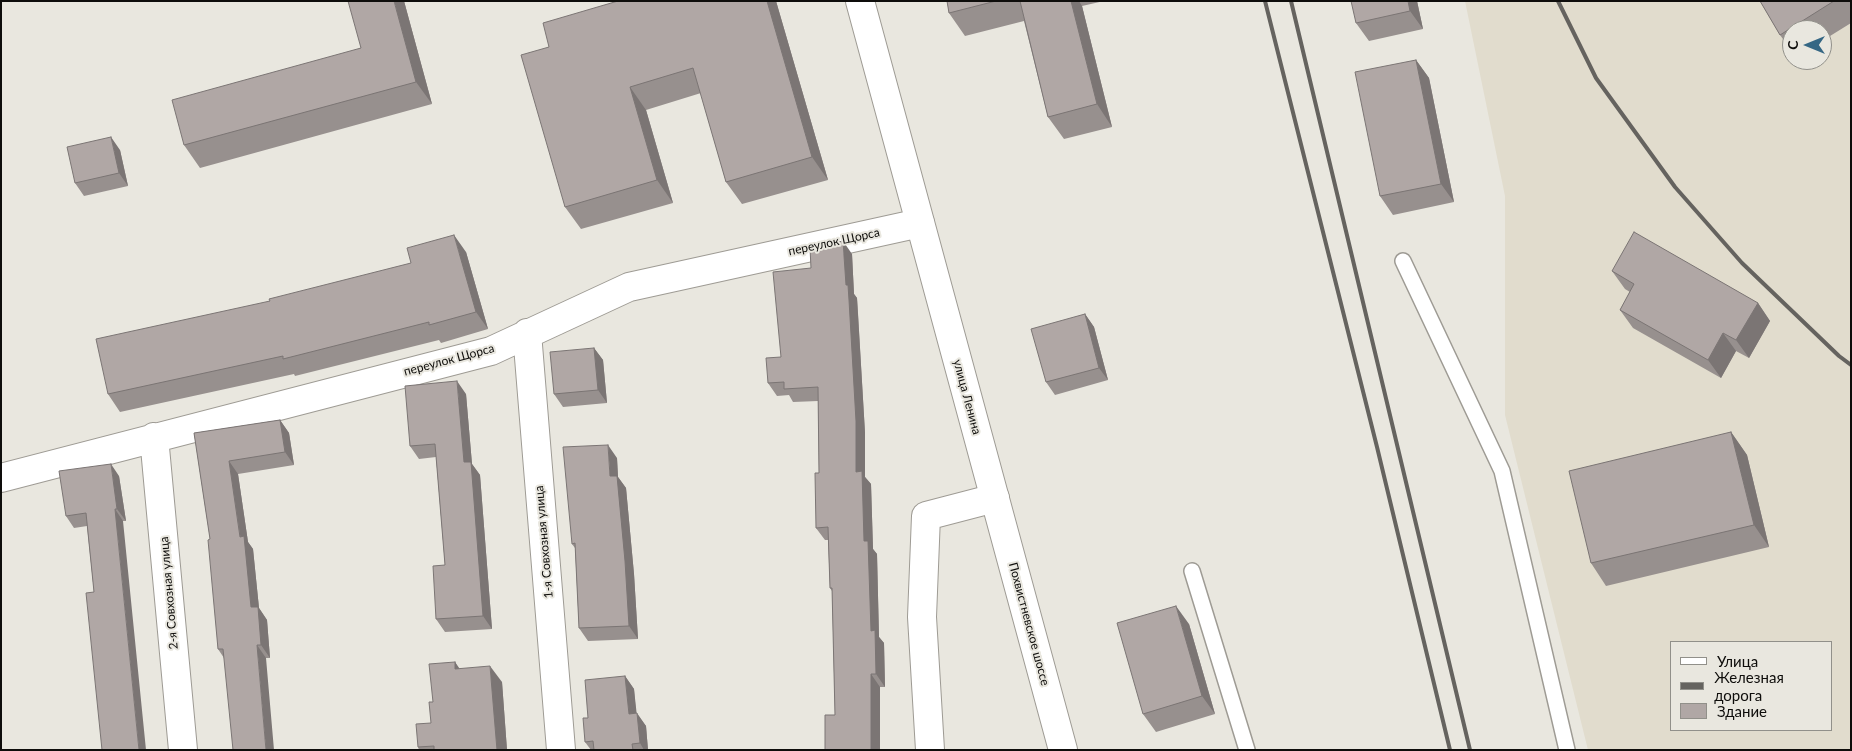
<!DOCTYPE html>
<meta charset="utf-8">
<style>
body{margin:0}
#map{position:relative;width:1852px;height:751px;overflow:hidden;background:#e9e7df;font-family:Lato,sans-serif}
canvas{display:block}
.frame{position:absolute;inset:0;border:2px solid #0e0d0b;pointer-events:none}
.legend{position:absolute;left:1670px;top:641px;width:162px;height:90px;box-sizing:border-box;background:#e9e7df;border:1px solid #91908a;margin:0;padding:6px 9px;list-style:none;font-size:15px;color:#0e0d0b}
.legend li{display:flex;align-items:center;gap:10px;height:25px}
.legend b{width:25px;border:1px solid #91908a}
.north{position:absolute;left:1782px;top:20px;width:50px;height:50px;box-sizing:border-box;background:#e9e7df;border:1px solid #91908a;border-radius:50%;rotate:270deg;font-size:14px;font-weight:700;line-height:20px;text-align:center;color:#0e0d0b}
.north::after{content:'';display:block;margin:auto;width:18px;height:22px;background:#356784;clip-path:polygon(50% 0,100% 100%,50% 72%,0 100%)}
</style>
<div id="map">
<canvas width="1852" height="751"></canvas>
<div class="frame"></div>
<ul class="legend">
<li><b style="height:6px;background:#fff"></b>Улица</li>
<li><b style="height:6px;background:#65635f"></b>Железная дорога</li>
<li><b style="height:14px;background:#b0a7a5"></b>Здание</li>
</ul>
<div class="north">С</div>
</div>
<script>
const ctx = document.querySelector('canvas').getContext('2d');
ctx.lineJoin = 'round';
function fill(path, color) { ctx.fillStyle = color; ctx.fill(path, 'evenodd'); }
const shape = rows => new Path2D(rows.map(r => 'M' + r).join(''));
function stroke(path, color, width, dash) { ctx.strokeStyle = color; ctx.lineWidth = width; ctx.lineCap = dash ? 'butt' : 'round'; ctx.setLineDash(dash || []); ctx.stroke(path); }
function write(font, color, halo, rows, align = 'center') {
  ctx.font = font + ' Lato,sans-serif'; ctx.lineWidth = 4; ctx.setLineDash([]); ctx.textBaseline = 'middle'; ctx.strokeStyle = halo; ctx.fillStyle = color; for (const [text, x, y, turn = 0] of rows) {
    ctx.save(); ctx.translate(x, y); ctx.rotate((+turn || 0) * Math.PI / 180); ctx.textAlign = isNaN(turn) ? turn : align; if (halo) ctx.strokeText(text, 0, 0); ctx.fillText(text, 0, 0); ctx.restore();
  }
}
const built = shape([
 [1465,1,1851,1,1851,750,1588,750,1505,415,1505,196],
 [1792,30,1822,30,1822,60,1792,60],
 [1671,642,1831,642,1831,730,1671,730]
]);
const service = shape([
 [1403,261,1502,471,1567,750],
 [1192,571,1247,750]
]);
const minor = shape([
 [527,333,561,750],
 [154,437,183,750],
 [1,478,491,351,629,287,920,223],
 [930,750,922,617,926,516,995,498]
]);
const primary = shape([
 [860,1,1063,750]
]);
const rail = shape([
 [1265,1,1377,447,1450,750],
 [1291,1,1470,750],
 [1558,1,1596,78,1675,187,1742,263,1839,356,1851,365]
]);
const wall = shape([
 [404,1,432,104,200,168,184,145,361,48],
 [776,1,828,180,742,204,726,182,701,93,646,110,673,203,581,229,565,207,549,47],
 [947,1,1104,1,1082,6,1112,127,1064,139,1048,117,1024,21,965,36,949,13],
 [1417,1,1423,29,1369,41,1356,23],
 [1760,1,1851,1,1851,23,1822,41,1822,30,1792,30,1792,51,1780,35],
 [1416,60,1429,78,1454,202,1393,215,1380,196],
 [120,150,128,186,84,196,75,183],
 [466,252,488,329,441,343,439,340,295,376,294,374,120,412,108,394,270,301],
 [852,254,854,294,857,298,858,313,865,433,865,477,871,484,873,549,877,554,879,637,884,643,885,687,880,687,880,750,835,715,832,591,830,588,828,540,825,540,816,528,819,473,818,401,793,402,789,395,777,396,768,383,781,357,811,268],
 [1612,271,1758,303,1770,321,1749,358,1736,351,1721,378,1633,328,1620,310,1630,292,1625,289],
 [1085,314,1094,327,1108,380,1055,395,1046,382],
 [594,348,603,360,607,403,563,407,554,394],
 [466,394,472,464,480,475,492,629,445,632,436,619,445,565,436,457,419,459,410,446],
 [280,420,289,433,294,465,238,474,248,542,253,549,259,608,267,620,270,658,224,658,218,649,210,539,194,433],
 [1731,432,1747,455,1769,547,1606,586,1591,563],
 [617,458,618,477,626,488,634,574,638,639,588,641,579,628,575,548,572,544],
 [119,476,126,521,123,521,94,592,87,526,74,528,66,516],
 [1189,624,1215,714,1156,732,1143,714],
 [455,662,459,669,502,682,507,750,419,750,418,747,431,723,433,702],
 [625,676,634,689,636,713,646,726,648,750,591,750,585,742,588,718]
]);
const shadedWall = shape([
 [394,1,404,1,432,104,416,82],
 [767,1,776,1,828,180,812,157],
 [1071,1,1079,1,1082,6,1112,127,1097,104],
 [1408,1,1417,1,1423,29,1410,11],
 [1416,60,1429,78,1454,202,1441,184],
 [630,87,646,110,673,203,657,180],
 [111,137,120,150,128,186,119,173],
 [454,235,466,252,488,329,476,312],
 [843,241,852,254,854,294,857,298,865,433,865,477,871,484,873,549,877,554,879,637,884,643,885,687,876,674,871,631,864,541,856,472],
 [1758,303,1770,321,1749,358,1736,340],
 [1085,314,1094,327,1108,380,1099,368],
 [1723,333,1736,351,1721,378,1708,360],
 [594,348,603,360,607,403,598,390],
 [457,381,466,394,472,464,480,475,492,629,483,616,464,462],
 [280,420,289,433,294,465,285,452],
 [1731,432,1747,455,1769,547,1754,525],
 [608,445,617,458,618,477,626,488,634,574,638,639,629,626,610,476],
 [229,461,238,474,248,542,253,549,259,608,267,620,270,658,261,645,251,607],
 [111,464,119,476,126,521,117,509],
 [115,509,123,521,146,750,139,750],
 [1176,606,1189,624,1215,714,1202,696],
 [257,645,266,658,274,750,266,750],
 [455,662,466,678,455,669],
 [490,666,502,682,507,750,497,750],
 [871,674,880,687,880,750,871,750],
 [625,676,634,689,638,726,629,714],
 [637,713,646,726,648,750,644,750,640,743]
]);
const building = shape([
 [348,1,394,1,416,82,184,145,172,100,361,48,348,1],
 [618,1,767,1,812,157,726,182,693,68,630,87,657,180,565,207,521,55,549,47,543,23,618,1],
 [947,1,996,1,949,13,947,1],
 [1020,1,1071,1,1097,104,1048,117,1020,1],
 [1351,1,1408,1,1410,11,1356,23,1351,1],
 [1760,1,1834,1,1780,35,1760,1],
 [1416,60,1441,184,1380,196,1355,72,1416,60],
 [111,137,119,173,75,183,67,147,111,137],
 [1634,232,1758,303,1736,340,1723,333,1708,360,1620,310,1634,284,1612,271,1634,232],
 [454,235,476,312,429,325,429,322,283,359,283,356,108,394,96,339,270,301,269,299,411,263,407,248,454,235],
 [843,241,846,285,848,285,849,300,856,421,856,472,862,471,864,541,868,541,871,631,875,630,876,674,871,674,871,750,825,750,825,715,835,715,832,588,830,588,828,527,816,528,815,473,819,473,818,387,784,389,784,382,768,383,766,358,781,357,773,272,811,268,810,248,843,241],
 [1085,314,1099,368,1046,382,1031,329,1085,314],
 [594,348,598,390,554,394,550,352,594,348],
 [457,381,464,462,471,462,483,616,436,619,433,566,445,565,435,444,410,446,405,386,457,381],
 [280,420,285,452,229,461,240,537,244,536,251,607,258,607,261,645,257,645,266,750,233,750,223,649,218,649,208,540,210,539,194,433,280,420],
 [1731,432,1754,525,1591,563,1569,471,1731,432],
 [608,445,610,476,617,476,625,561,629,626,579,628,575,543,572,544,563,447,608,445],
 [111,464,117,509,115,509,139,750,102,750,86,593,94,592,86,513,66,516,59,471,111,464],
 [1176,606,1202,696,1143,714,1117,623,1176,606],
 [455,662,455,669,490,666,497,750,434,750,434,746,418,747,416,724,431,723,429,702,433,702,429,664,455,662],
 [625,676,629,714,637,713,640,743,632,744,633,750,594,750,593,741,585,742,583,718,588,718,585,680,625,676]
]);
const streetNames = [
 ["переулок Щорса",834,242,-12],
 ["переулок Щорса",449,360,-15],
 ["улица Ленина",967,397,75],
 ["1-я Совхозная улица",544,542,-95],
 ["2-я Совхозная улица",169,593,-95],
 ["Похвистневское шоссе",1029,624,75]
];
fill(built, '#e1dccd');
stroke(service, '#9e9b94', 18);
stroke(minor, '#9e9b94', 30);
stroke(primary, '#9e9b94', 30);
stroke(service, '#fff', 15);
stroke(minor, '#fff', 28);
stroke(primary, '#fff', 28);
stroke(rail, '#65635f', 4);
fill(wall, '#97908e');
fill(shadedWall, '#7b7574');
fill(building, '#b0a7a5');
stroke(building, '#7b7574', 1);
write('12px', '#0e0d0b', '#e9e7df', streetNames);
</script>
